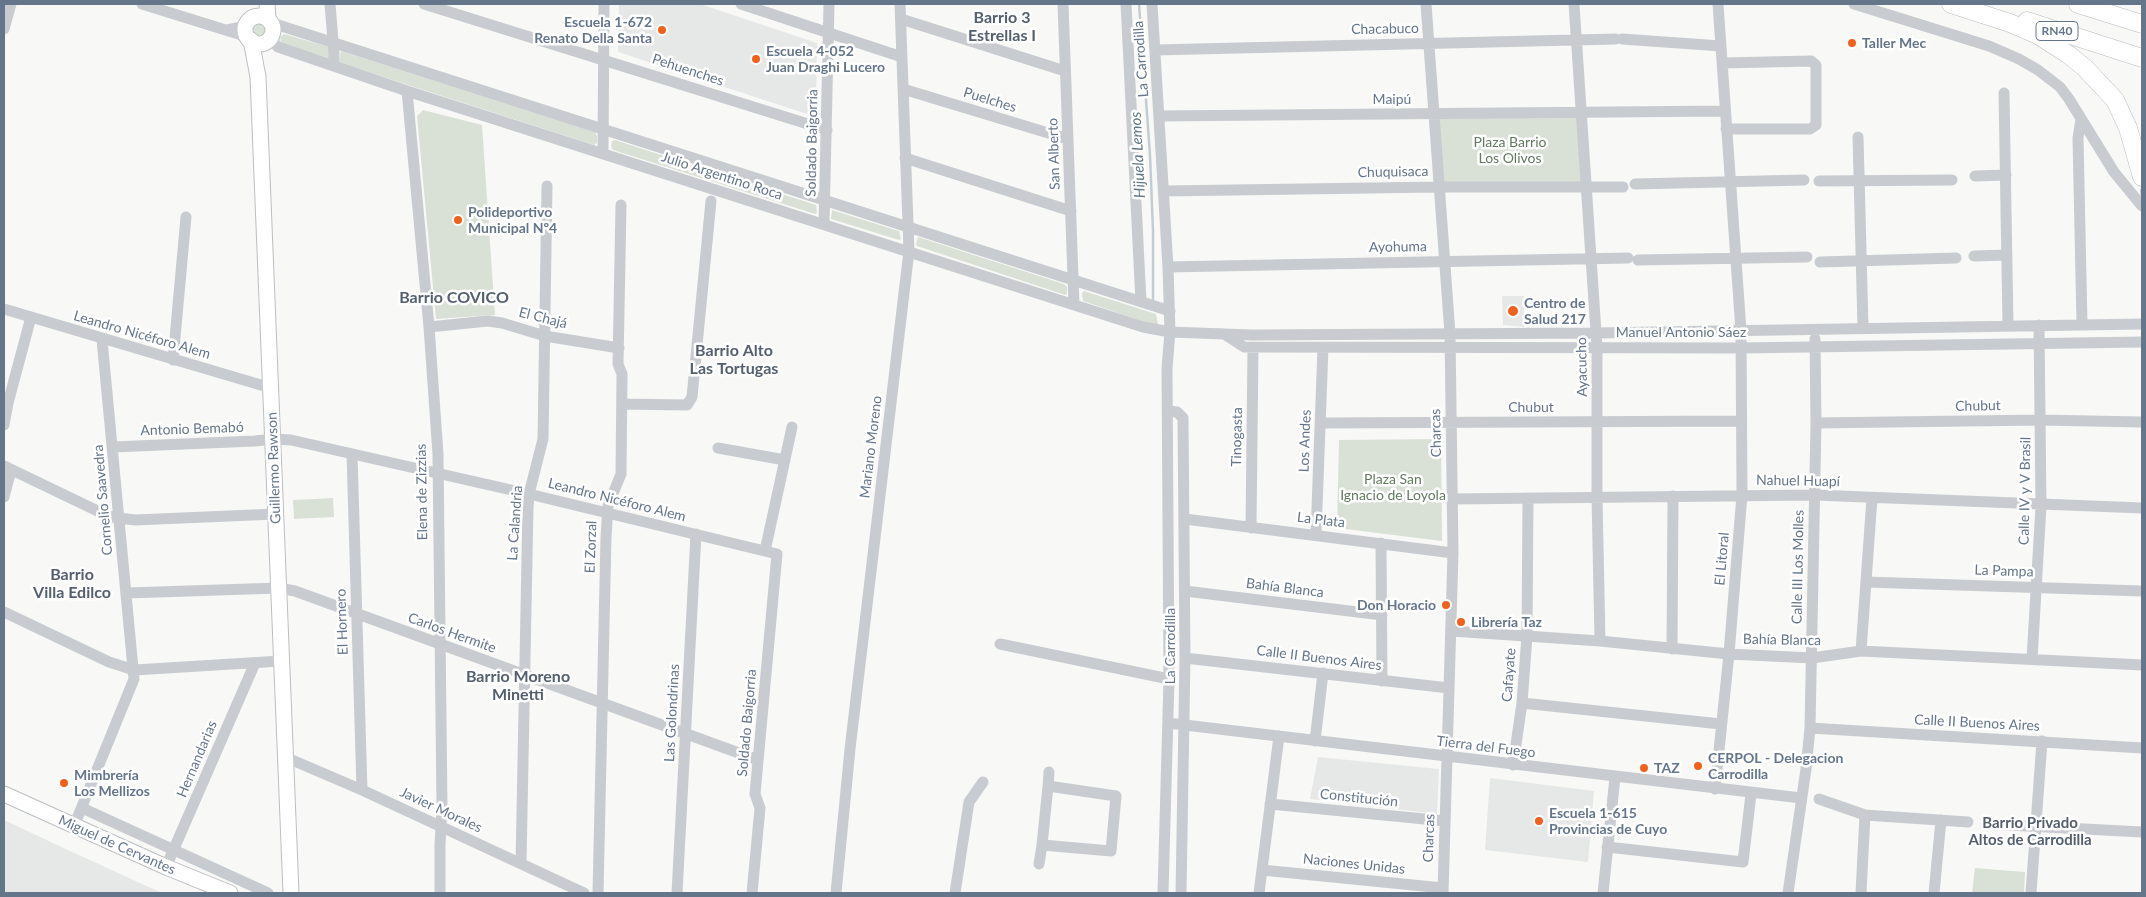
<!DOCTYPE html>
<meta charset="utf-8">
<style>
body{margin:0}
#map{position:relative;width:2146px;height:897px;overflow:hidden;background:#f8f9f6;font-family:Lato,sans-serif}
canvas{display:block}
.frame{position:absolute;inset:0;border:5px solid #65768a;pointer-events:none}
</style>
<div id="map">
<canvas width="2146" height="897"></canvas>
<div class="frame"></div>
</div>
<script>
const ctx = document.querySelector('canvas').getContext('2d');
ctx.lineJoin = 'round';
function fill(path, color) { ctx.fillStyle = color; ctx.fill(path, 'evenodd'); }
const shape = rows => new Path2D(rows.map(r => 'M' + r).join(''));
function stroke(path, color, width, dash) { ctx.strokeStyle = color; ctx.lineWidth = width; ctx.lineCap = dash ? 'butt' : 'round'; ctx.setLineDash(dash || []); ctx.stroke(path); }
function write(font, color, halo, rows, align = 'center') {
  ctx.font = font + ' Lato,sans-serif'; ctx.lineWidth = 5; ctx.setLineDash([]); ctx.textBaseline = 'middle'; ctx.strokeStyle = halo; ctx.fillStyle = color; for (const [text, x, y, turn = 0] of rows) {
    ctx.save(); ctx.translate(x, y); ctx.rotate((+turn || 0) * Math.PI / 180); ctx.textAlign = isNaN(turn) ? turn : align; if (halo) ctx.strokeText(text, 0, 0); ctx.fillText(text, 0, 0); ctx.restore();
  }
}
const built = shape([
 [619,4,700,4,817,43,816,110,810,115,618,52],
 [1502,296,1524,296,1524,327,1503,325],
 [1318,757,1439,769,1437,814,1310,799],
 [1490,778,1594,791,1588,862,1485,850],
 [4,820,68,850,162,893,4,893]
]);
const green = shape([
 '249 30a10 10 0 1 1 20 0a10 10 0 1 1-20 0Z',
 [284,34,329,47,330,50,328,58,282,45,280,37],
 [341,51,595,132,597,136,597,143,594,145,340,63,338,62],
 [423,110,482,125,495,315,436,319,417,116],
 [1580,113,1586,187,1439,187,1434,114],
 [615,140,816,205,817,213,815,214,613,150,611,147,612,141],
 [832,210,899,231,901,239,899,240,831,219],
 [918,237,1064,284,1067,287,1067,294,1065,295,917,246,916,244],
 [1084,291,1156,314,1158,324,1156,326,1083,301,1082,293],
 [1441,439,1442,541,1337,528,1339,440],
 [333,498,334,517,294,519,293,500],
 [1975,868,2025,872,2024,893,1972,893]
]);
const stream = shape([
 [1139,4,1150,155,1153,231,1153,302],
 [2141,190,2142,196]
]);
const minor = shape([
 [142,4,248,37],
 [330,4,334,53,333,66],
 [424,4,827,130],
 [741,4,902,57],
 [1063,4,1074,304],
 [1126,4,1141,302],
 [1152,4,1168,267,1170,332,1167,368,1169,679,1163,893],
 [1426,4,1450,334,1453,553,1443,893],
 [1574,4,1597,347,1597,497,1600,641],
 [1854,4,1989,46,2019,59,2038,70,2060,87,2069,99,2114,172,2142,206],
 [901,19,1065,71],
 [272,23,1170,311],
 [4,29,11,4],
 [227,30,237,28,247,24],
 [270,38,278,47,407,91,1143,327,1170,332,1252,335,1596,333,2142,324],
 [1622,39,1721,46],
 [1155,50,1616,39],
 [1722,63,1811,61,1816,65,1816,125,1810,129,1726,129],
 [903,89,1068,139],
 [407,91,429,327,438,454,442,808,440,844,440,893],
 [2004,93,2008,325],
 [1159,116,1725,111],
 [2081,119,2078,138,2082,324],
 [1858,137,1863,327],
 [603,154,604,4],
 [905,158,1071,211],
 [1975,176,2006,175],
 [1819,181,1952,180],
 [1635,184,1804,180],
 [1164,191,1439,187,1623,187],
 [824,224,829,4],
 [1974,256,2007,255],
 [1638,260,1807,257],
 [1820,262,1956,258],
 [1168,267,1628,258],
 [4,309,271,388],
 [429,327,488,321,502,323,545,336,619,348],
 [1224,334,1244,347,1741,348,2142,342],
 [173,360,186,217],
 [622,404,687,405,692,397,711,201],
 [1168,411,1177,412,1183,418,1185,658,1181,893],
 [1322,423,1741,421],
 [1816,423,2041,420,2140,422],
 [4,425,8,403,31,317],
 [113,447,255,441,273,439,291,440,529,494,777,554,755,794,760,808,752,893],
 [718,448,785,460],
 [352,454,362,790],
 [4,466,108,516,119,518,135,520,276,514],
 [4,497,11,470],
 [1452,499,1814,495,2142,508],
 [1185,519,1453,553],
 [1251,528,1253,347],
 [1316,534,1323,348],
 [1381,543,1382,681],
 [765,551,792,427],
 [1866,582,2142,591],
 [1185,591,1382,615],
 [127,593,279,588,295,591,758,760],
 [4,612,109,662,134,670,281,661],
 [1451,631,1600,641,1729,654,1812,658,1861,651,2142,665],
 [1000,644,1169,679],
 [1672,649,1673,496],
 [1861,651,1872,498],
 [1185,658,1449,688],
 [2032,659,2041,506,2039,325],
 [1522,703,1721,724],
 [1168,723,1801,798],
 [1810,728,2142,748],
 [1315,741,1323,673],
 [285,757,362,790,584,893],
 [1513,765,1522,703,1527,636,1528,498],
 [1048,786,1116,796,1111,851,1042,845,1048,786],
 [1048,786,1049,772],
 [1715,789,1729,654,1742,495,1741,331,1718,4],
 [1819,799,1865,815,1968,822],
 [1270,804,1445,821],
 [82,808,268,893],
 [1989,824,2142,832],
 [74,826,134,679,102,340],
 [1607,847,1743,862,1751,794],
 [521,863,528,507,529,494,543,439,547,186],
 [1039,864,1042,845],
 [166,867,255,663],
 [1262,870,1443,888],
 [598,893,606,537,608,506,621,474,622,374,618,364,621,205],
 [677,893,696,534],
 [836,893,850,749,909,251,900,4],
 [955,893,969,802,983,782],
 [1259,893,1279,736],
 [1603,893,1615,777],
 [1788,893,1806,769,1810,728,1816,423,1815,339],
 [1861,893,1865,815],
 [1934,893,1941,820],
 [2031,893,2042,741]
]);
const major = shape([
 [267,4,268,19],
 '245 30a14 14 0 1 1 28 0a14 14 0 1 1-28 0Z',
 [251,40,258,77,291,893],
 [4,794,166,867,230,893]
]);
const highway = shape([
 [1951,4,2010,23,2038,35,2069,55,2085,68,2115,100,2128,128,2142,177],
 [2078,4,2142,24],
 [2027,21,2142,58]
]);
const markers = [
 [662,30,5,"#f2611c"],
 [1852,43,5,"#f2611c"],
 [756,59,5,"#f2611c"],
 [458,220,5,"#f2611c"],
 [1513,311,6,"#f2611c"],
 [1446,605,5,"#f2611c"],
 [1461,622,5,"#f2611c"],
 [1698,766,5,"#f2611c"],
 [1644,768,5,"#f2611c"],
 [64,783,5,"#f2611c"],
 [1539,821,5,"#f2611c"]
];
const shields = [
 [2057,31,42]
];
const shieldNames = [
 ["RN40",2057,31]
];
const poiNames = [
 ["Escuela 1-672",652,22,"right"],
 ["Renato Della Santa",652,38,"right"],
 ["Taller Mec",1862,43],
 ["Escuela 4-052",766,51],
 ["Juan Draghi Lucero",766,67],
 ["Polideportivo",468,212],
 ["Municipal Nº4",468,228],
 ["Centro de",1524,303],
 ["Salud 217",1524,319],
 ["Don Horacio",1436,605,"right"],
 ["Librería Taz",1471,622],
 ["CERPOL - Delegacion",1708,758],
 ["Carrodilla",1708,774],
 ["TAZ",1654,768],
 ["Mimbrería",74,775],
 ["Los Mellizos",74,791],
 ["Escuela 1-615",1549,813],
 ["Provincias de Cuyo",1549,829]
];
const streetNames = [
 ["Chacabuco",1385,29,-1],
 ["La Carrodilla",1141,59,-94],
 ["Pehuenches",688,70,18],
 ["Maipú",1392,99],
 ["Puelches",990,100,17],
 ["Soldado Baigorria",812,143,-89],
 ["San Alberto",1054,154,-92],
 ["Chuquisaca",1393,172,-1],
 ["Julio Argentino Roca",722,176,18],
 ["Ayohuma",1398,247,-1],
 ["El Chajá",543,318,14],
 ["Manuel Antonio Sáez",1681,332],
 ["Leandro Nicéforo Alem",142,335,16],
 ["Ayacucho",1582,367,-91],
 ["Chubut",1978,406,-1],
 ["Chubut",1531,407],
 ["Antonio Bemabó",192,429,-2],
 ["Charcas",1436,433,-91],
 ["Tinogasta",1237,437,-89],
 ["Los Andes",1305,441,-88],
 ["Mariano Moreno",871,447,-83],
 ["Guillermo Rawson",274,468,-92],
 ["Nahuel Huapí",1798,481,1],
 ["Calle IV y V Brasil",2025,491,-89],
 ["Elena de Zizzias",422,492,-91],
 ["Cornelio Saavedra",103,500,-95],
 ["Leandro Nicéforo Alem",617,500,14],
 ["La Plata",1321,520,7],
 ["La Calandria",515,523,-86],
 ["El Zorzal",591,547,-88],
 ["El Litoral",1722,559,-85],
 ["Calle III Los Molles",1798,567,-89],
 ["La Pampa",2004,571,2],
 ["Bahía Blanca",1285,588,7],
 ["El Hornero",342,622,-92],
 ["Carlos Hermite",452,633,20],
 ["Bahía Blanca",1782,640,1],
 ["La Carrodilla",1170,646,-90],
 ["Calle II Buenos Aires",1319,658,7],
 ["Cafayate",1509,675,-86],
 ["Las Golondrinas",672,713,-87],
 ["Soldado Baigorria",747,723,-85],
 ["Calle II Buenos Aires",1977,723,3],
 ["Tierra del Fuego",1486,747,7],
 ["Hernandarias",197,759,-67],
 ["Constitución",1359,798,6],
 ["Javier Morales",441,810,25],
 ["Charcas",1429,838,-88],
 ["Miguel de Cervantes",117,845,24],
 ["Naciones Unidas",1354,864,6]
];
const parkNames = [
 ["Plaza Barrio",1510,142],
 ["Los Olivos",1510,158],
 ["Plaza San",1393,479],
 ["Ignacio de Loyola",1393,495]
];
const waterNames = [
 ["Hijuela Lemos",1138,155,-93]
];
const neighbourhoodNames = [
 ["Barrio Privado",2030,823],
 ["Altos de Carrodilla",2030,840]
];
const quarterNames = [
 ["Barrio 3",1002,18],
 ["Estrellas I",1002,36],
 ["Barrio COVICO",454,298],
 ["Barrio Alto",734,351],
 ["Las Tortugas",734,369],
 ["Barrio",72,575],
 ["Villa Edilco",72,593],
 ["Barrio Moreno",518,677],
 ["Minetti",518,695]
];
fill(built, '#e6e8e7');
fill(green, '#d9e1d6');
stroke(stream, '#c2cdd3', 2.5);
stroke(major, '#bbbfc3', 17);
stroke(highway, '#babdc1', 19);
stroke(minor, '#c8ccd0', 11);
stroke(major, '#fff', 15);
stroke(highway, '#fff', 18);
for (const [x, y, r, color] of markers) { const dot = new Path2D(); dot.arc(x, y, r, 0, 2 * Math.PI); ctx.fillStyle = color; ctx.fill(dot); stroke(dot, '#fff', 2); }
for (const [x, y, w] of shields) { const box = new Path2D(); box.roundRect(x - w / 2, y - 9.5, w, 19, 4); ctx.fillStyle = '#fff'; ctx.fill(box); stroke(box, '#65768a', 1); }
write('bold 12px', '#65768a', null, shieldNames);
write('bold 14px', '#65768a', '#fff', poiNames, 'left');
write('14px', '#65768a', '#fff', streetNames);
write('14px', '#647a61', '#fff', parkNames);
write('italic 15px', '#617885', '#fff', waterNames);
write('bold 15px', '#54606e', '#fff', neighbourhoodNames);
write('bold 16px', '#54606e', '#fff', quarterNames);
</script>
